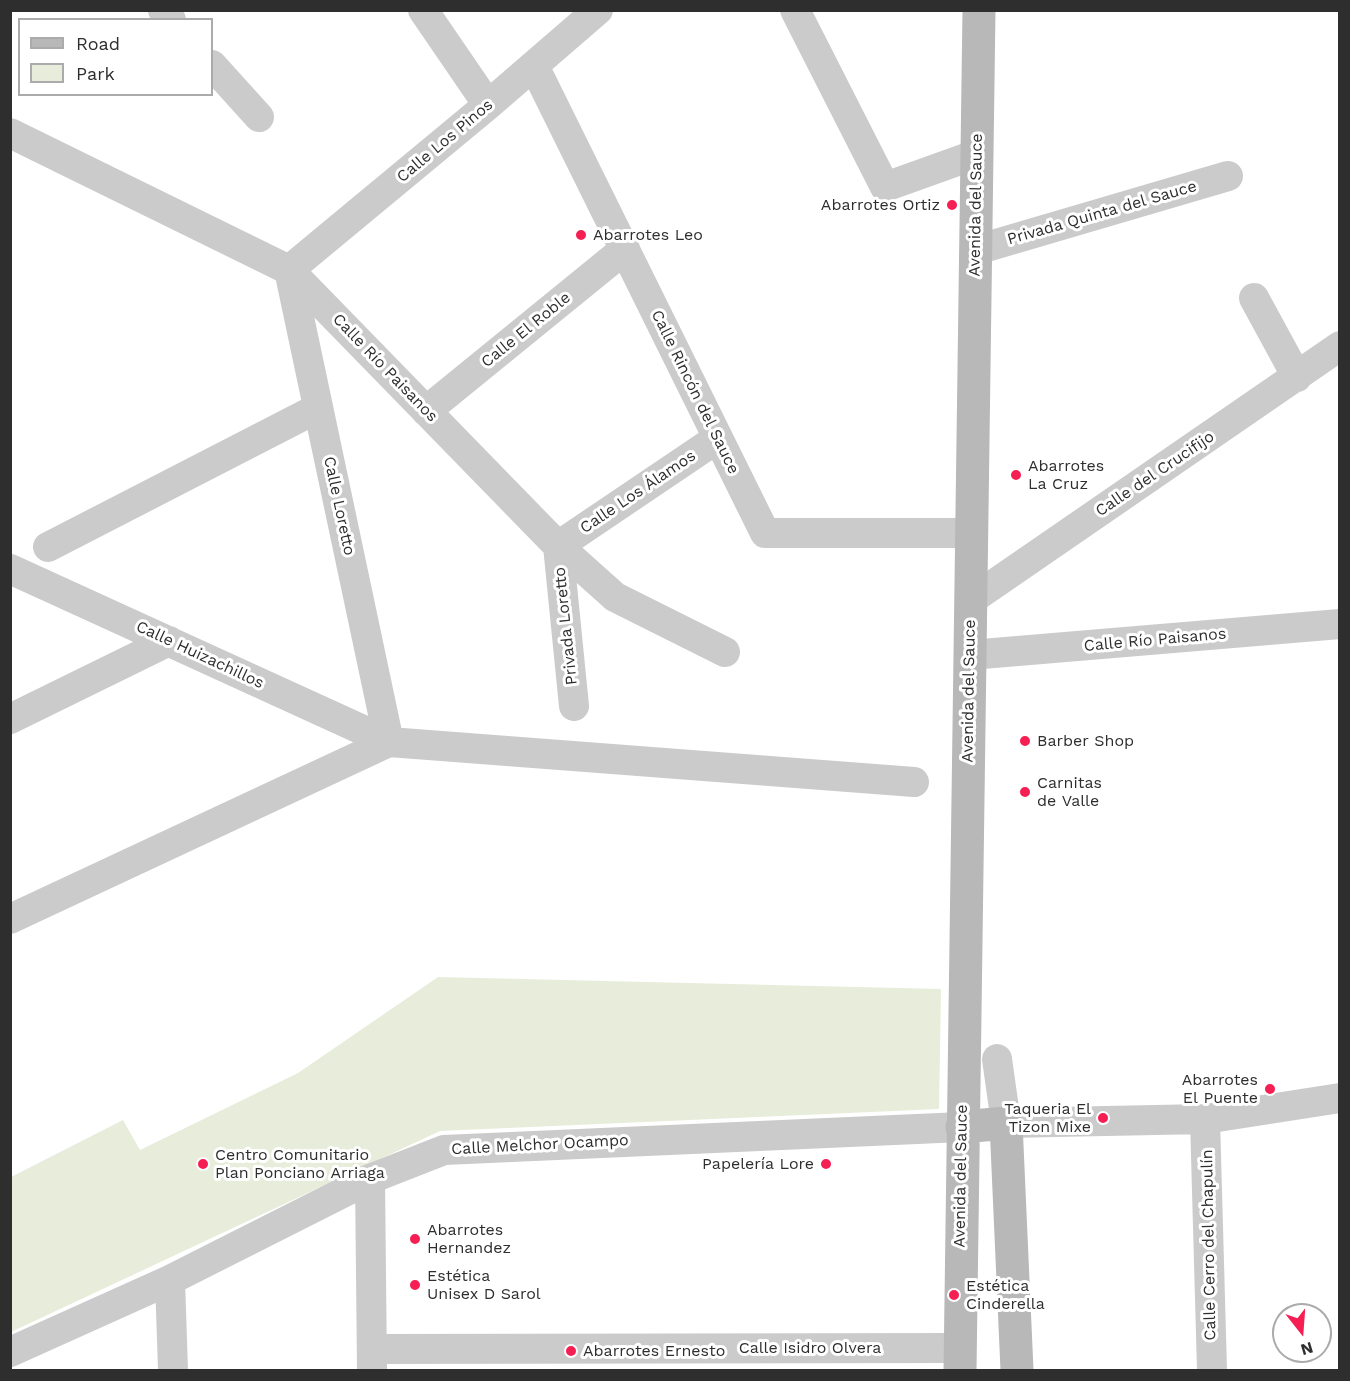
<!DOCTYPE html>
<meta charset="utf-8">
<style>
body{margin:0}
#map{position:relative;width:1350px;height:1381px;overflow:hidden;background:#fff;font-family:"Work Sans",sans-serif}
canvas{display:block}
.frame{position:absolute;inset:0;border:12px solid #2e2e2e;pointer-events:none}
.legend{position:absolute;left:18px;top:18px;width:195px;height:78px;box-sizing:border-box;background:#fff;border:2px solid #ababab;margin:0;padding:8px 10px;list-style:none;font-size:18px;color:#2e2e2e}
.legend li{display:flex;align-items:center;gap:12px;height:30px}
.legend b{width:30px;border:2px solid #ababab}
.north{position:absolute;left:1272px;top:1303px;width:60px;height:60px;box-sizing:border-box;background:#fff;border:2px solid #ababab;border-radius:50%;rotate:163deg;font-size:16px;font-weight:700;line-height:24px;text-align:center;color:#2e2e2e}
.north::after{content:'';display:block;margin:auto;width:21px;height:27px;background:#f51f53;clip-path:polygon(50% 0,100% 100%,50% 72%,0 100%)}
</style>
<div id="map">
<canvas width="1350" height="1381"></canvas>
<div class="frame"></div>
<ul class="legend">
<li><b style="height:8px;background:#b8b8b8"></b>Road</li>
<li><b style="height:16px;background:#e7edda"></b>Park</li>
</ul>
<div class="north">N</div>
</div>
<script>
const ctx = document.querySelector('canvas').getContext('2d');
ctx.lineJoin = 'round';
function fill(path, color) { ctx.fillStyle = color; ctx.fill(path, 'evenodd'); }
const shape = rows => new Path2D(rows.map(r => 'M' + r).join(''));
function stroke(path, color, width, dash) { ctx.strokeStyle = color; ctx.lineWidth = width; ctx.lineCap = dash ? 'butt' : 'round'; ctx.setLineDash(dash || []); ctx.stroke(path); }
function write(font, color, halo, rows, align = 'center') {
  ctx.font = font + ' "Work Sans",sans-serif'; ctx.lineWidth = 6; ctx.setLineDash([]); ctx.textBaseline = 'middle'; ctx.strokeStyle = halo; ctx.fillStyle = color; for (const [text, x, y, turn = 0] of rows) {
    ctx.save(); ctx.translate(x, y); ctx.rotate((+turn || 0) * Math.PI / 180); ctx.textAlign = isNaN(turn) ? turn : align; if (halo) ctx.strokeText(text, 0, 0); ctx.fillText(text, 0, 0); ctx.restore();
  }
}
const green = shape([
 [438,977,941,989,939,1109,440,1131,11,1332,11,1177,123,1120,140,1150,298,1073]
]);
const minor = shape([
 [163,10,171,20],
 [423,10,488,105],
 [795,10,885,187,977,154],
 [212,65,259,117],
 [534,66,765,533,972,533],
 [10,133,289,270,558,546,615,597,725,652],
 [976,250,1228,176],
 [289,270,389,742],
 [289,270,488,105,598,10],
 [1254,298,1297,377],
 [426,411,625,249],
 [48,547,318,408],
 [10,569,389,742],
 [971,600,1340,346],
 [970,655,1340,624],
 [574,706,558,546,718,438],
 [10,719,169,641],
 [10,919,389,742,914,782],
 [997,1059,1006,1123,1205,1119,1340,1098],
 [1205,1119,1212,1370],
 [370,1179,372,1370],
 [170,1280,173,1370],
 [372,1349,959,1348],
 [10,1352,170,1280,370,1179,444,1150,962,1127]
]);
const secondary = shape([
 [962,1127,1006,1123,1017,1370],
 [960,1370,979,10]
]);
const markers = [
 [952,205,6,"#f51f53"],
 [581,235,6,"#f51f53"],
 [1016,475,6,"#f51f53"],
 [1025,741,6,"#f51f53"],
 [1025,792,6,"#f51f53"],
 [1270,1089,6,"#f51f53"],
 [1103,1118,6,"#f51f53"],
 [203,1164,6,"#f51f53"],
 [826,1164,6,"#f51f53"],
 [415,1239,6,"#f51f53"],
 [415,1285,6,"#f51f53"],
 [954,1295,6,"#f51f53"],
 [571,1351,6,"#f51f53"]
];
const streetNames = [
 ["Calle Los Pinos",445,141,-40],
 ["Avenida del Sauce",976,205,-89],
 ["Privada Quinta del Sauce",1102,213,-16],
 ["Calle El Roble",526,330,-39],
 ["Calle Río Paisanos",385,368,46],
 ["Calle Rincón del Sauce",695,392,64],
 ["Calle del Crucifijo",1155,474,-34],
 ["Calle Los Álamos",638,492,-34],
 ["Calle Loretto",339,506,78],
 ["Privada Loretto",566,626,-96],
 ["Calle Río Paisanos",1155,640,-5],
 ["Calle Huizachillos",200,655,25],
 ["Avenida del Sauce",969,691,-89],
 ["Calle Melchor Ocampo",540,1145,-3],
 ["Avenida del Sauce",961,1176,-89],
 ["Calle Cerro del Chapulín",1209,1245,-91],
 ["Calle Isidro Olvera",810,1348]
];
const poiNames = [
 ["Abarrotes Ortiz",940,205,"right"],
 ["Abarrotes Leo",593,235],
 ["Abarrotes",1028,466],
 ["La Cruz",1028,484],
 ["Barber Shop",1037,741],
 ["Carnitas",1037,783],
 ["de Valle",1037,801],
 ["Abarrotes",1258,1080,"right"],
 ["El Puente",1258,1098,"right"],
 ["Taqueria El",1091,1109,"right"],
 ["Tizon Mixe",1091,1127,"right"],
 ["Centro Comunitario",215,1155],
 ["Plan Ponciano Arriaga",215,1173],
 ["Papelería Lore",814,1164,"right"],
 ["Abarrotes",427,1230],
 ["Hernandez",427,1248],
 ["Estética",427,1276],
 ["Unisex D Sarol",427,1294],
 ["Estética",966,1286],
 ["Cinderella",966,1304],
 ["Abarrotes Ernesto",583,1351]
];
fill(green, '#e7edda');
stroke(minor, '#cbcbcb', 30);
stroke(secondary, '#b8b8b8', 33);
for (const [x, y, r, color] of markers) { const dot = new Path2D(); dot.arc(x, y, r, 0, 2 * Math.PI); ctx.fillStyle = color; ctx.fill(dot); stroke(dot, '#fff', 2); }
write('16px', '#2e2e2e', '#fff', streetNames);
write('16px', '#2e2e2e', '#fff', poiNames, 'left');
</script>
